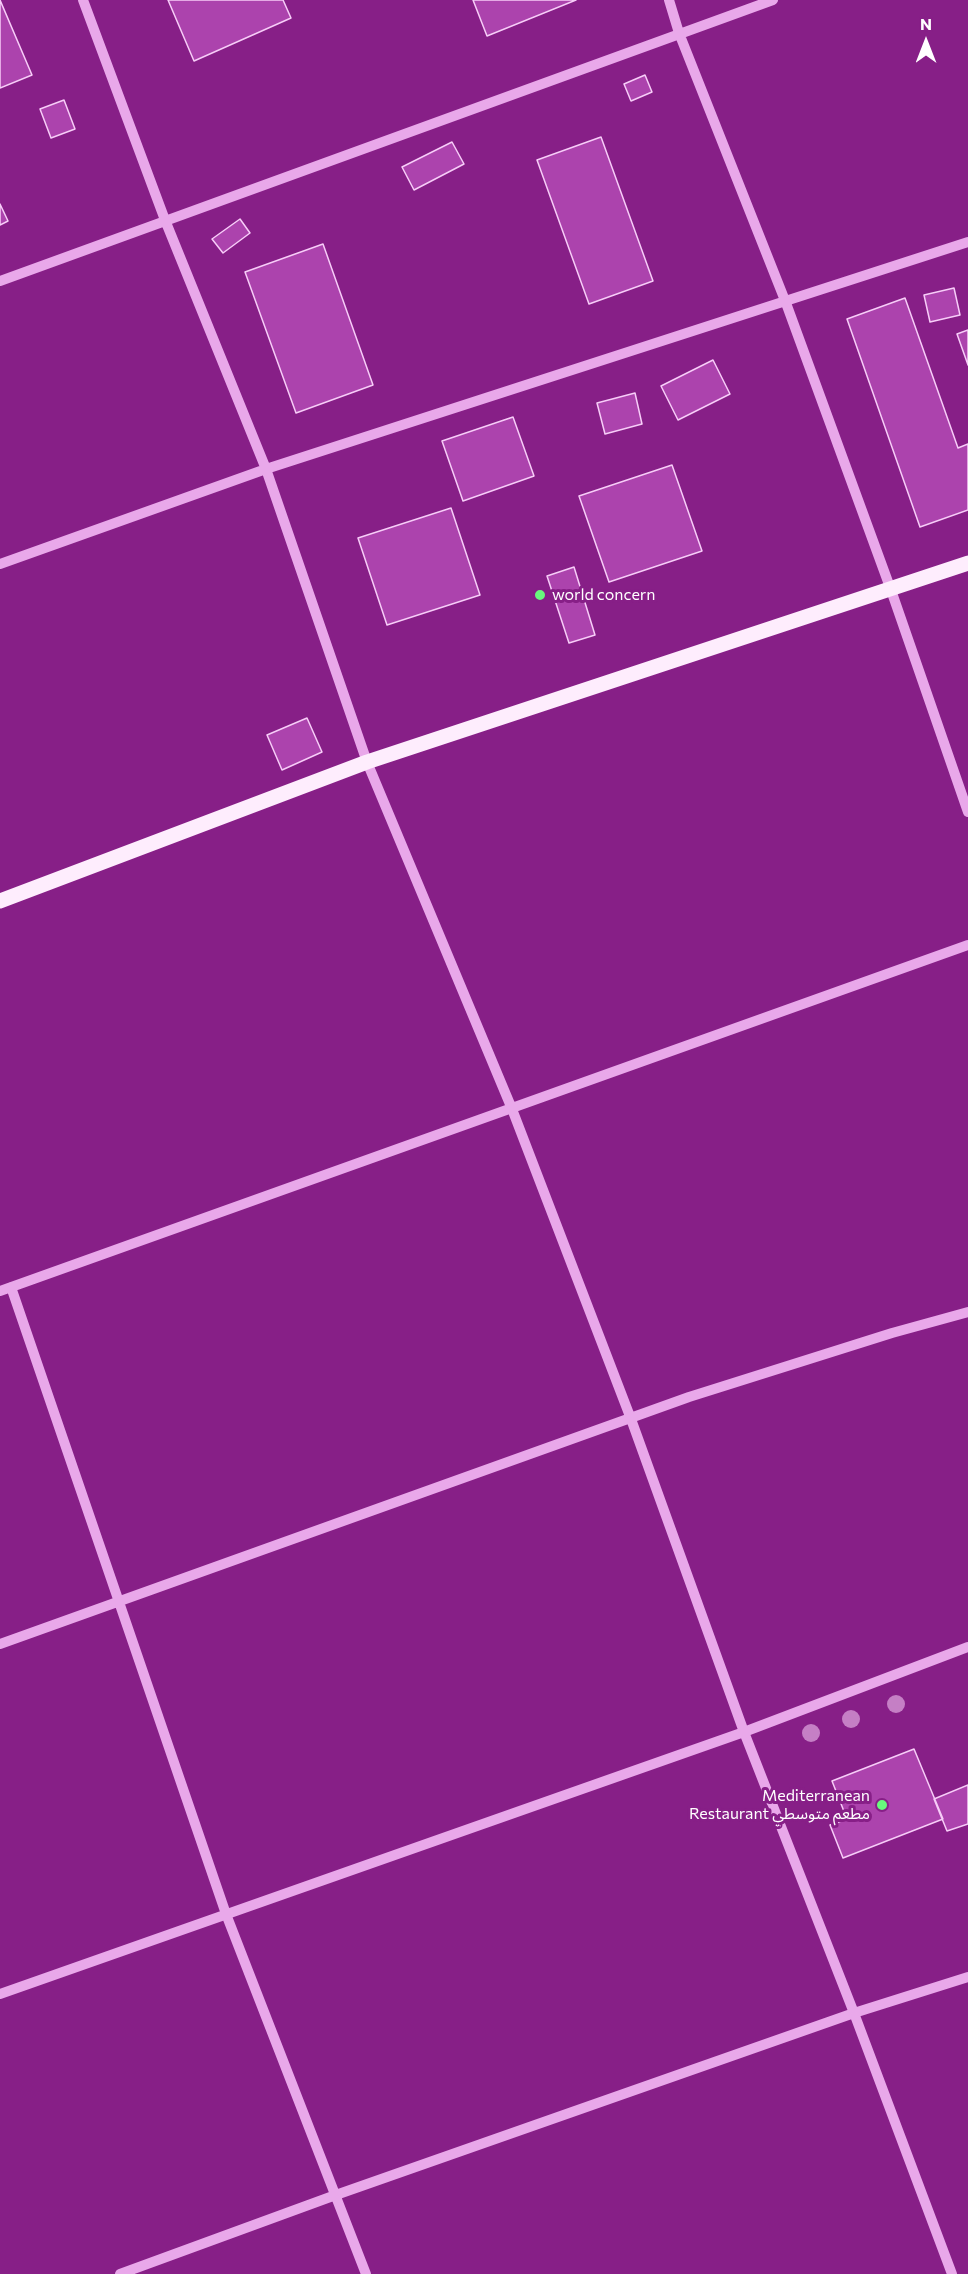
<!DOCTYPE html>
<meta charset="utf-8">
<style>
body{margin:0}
#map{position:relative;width:968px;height:2274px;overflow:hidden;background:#871f87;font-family:Commissioner,sans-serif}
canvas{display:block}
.north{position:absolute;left:896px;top:12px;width:60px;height:60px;-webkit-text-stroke:4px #871f87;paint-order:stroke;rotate:0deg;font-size:16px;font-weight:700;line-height:24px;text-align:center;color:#fff}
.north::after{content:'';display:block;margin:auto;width:21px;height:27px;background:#fff;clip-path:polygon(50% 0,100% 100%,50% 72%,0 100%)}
</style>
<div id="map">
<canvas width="968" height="2274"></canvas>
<div class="north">N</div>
</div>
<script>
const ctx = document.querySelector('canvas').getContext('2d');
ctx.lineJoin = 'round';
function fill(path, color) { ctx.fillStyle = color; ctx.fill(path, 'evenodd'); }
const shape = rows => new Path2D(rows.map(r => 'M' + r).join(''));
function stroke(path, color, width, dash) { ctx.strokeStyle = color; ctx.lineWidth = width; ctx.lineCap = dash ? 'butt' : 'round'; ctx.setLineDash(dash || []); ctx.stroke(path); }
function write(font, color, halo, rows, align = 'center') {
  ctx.font = font + ' Commissioner,"Noto Sans Arabic",sans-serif'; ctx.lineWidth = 6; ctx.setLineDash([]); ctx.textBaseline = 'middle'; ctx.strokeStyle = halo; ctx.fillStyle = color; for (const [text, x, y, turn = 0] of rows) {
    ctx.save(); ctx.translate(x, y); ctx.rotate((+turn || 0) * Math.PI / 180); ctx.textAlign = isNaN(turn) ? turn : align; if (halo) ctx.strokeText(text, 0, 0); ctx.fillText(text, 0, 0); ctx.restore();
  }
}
const building = shape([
 [0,0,32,75,0,88,0,0],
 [168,0,283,0,291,18,194,61,168,0],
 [473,0,576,0,487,36,473,0],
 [645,75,652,92,631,101,624,84,645,75],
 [64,100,75,129,51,138,40,109,64,100],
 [601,137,653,281,589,304,537,160,601,137],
 [452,142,464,164,414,190,402,167,452,142],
 [0,204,8,221,0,225,0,204],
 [240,219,250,233,223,253,212,239,240,219],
 [323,244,373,385,296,413,245,272,323,244],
 [954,288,960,315,930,322,924,295,954,288],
 [905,298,958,448,968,444,968,510,920,527,847,319,905,298],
 [968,330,968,365,957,334,968,330],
 [713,360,730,394,678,420,661,386,713,360],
 [635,393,642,424,605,434,597,403,635,393],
 [513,417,534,476,463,501,442,441,513,417],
 [672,465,702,551,609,582,579,496,672,465],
 [451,508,480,595,387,625,358,538,451,508],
 [574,567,595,635,569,643,547,576,574,567],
 [307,718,322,752,282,770,267,735,307,718],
 [914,1749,943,1819,843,1858,830,1825,847,1819,832,1781,914,1749],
 [968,1785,968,1824,947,1831,934,1799,968,1785]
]);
const minor = shape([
 [83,0,165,220,266,469,367,762,512,1109,631,1419,744,1732,854,2013,952,2274],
 [669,0,679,33,786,303,891,590,968,812],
 [0,281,773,0],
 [0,564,266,469,968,242],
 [11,1287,226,1914,366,2274],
 [0,1291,968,945],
 [0,1644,689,1397,892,1333,968,1312],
 [0,1994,744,1732,968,1647],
 [120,2274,333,2196,854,2013,968,1977]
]);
const major = shape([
 [0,901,367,762,968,563]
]);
const trees = [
 [896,1704],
 [851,1719],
 [811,1733]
];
const markers = [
 [540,595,6,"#68f97d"],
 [882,1805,6,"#68f97d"]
];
const poiNames = [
 ["world concern",552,595],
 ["Mediterranean",870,1796,"right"],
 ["Restaurant مطعم متوسطي",870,1814,"right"]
];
fill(building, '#ac43ad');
stroke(building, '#f7cdf8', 1.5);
stroke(minor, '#e9a8ea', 10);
stroke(major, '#feedfd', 15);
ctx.fillStyle = '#c57fc5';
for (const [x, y] of trees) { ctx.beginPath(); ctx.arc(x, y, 9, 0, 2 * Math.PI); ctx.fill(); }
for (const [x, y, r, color] of markers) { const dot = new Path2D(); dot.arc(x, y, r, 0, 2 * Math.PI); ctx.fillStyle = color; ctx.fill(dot); stroke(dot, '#871f87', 2); }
write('16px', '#fff', '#871f87', poiNames, 'left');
</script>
